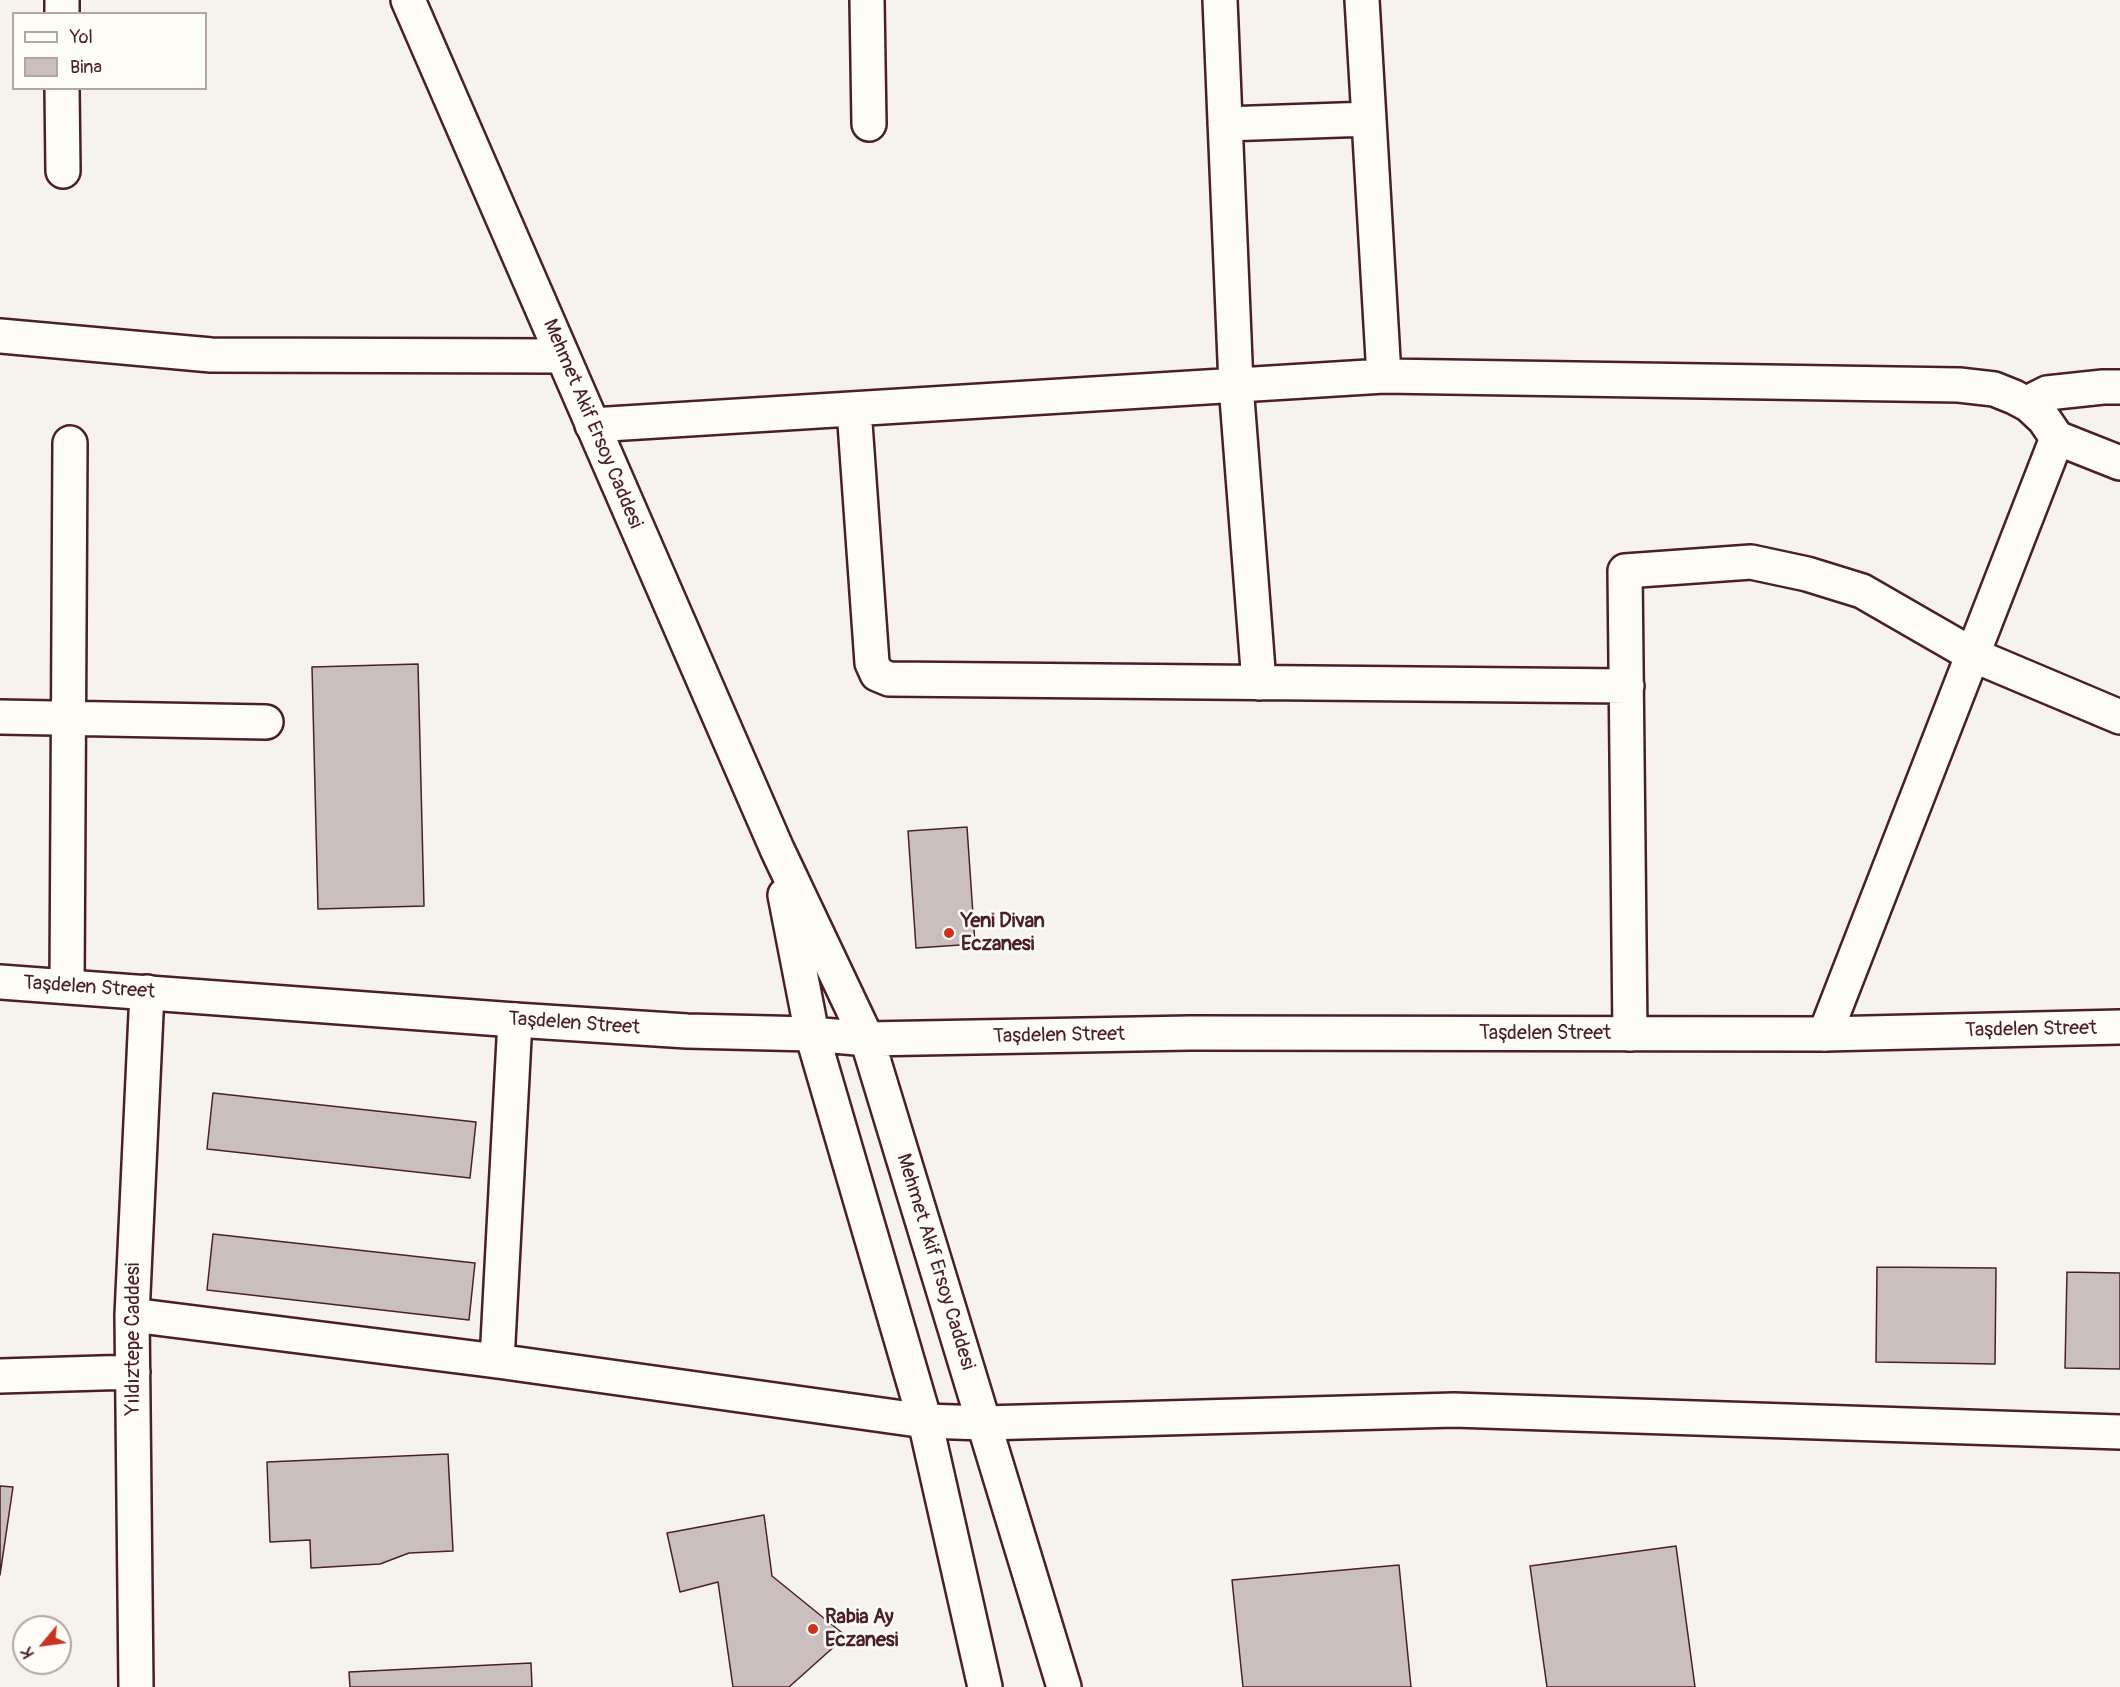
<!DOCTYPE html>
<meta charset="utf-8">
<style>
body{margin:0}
#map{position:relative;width:2120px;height:1687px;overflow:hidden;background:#f6f3ef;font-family:Pangolin,sans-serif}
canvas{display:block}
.legend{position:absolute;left:12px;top:12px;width:195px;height:78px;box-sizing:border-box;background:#fdfcf7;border:2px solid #b5a4a5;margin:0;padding:8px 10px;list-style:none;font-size:18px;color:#4a1f2b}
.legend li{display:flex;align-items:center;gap:12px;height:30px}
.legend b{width:30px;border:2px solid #b5a4a5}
.north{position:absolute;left:12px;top:1615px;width:60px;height:60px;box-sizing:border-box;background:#fdfcf7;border:2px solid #b5a4a5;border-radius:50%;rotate:241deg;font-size:16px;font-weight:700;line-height:24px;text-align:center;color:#4a1f2b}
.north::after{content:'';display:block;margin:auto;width:21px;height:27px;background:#c8321e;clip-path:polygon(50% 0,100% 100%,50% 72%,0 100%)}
</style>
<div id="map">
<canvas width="2120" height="1687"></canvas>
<ul class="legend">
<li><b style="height:8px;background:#fdfcf7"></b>Yol</li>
<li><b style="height:16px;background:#cbbfbe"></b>Bina</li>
</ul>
<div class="north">K</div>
</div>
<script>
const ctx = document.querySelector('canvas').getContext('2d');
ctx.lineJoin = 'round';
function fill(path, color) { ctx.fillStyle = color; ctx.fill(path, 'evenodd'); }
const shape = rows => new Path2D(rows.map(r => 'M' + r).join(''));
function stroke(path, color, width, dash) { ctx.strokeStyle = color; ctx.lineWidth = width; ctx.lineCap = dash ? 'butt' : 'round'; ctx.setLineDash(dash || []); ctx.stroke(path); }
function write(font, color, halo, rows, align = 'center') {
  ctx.font = font + ' Pangolin,sans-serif'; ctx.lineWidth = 5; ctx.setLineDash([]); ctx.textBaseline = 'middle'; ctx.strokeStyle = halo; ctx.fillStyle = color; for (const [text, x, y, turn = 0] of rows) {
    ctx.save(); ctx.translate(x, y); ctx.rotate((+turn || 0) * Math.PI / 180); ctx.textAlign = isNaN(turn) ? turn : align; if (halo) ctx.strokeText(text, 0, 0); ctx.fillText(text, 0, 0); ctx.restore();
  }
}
const building = shape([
 [418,664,424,906,318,909,312,667,418,664],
 [967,827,975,944,916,948,908,831,967,827],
 [213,1093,476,1122,470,1178,207,1149,213,1093],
 [213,1234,475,1263,469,1320,207,1290,213,1234],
 [1877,1267,1996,1268,1995,1364,1876,1362,1877,1267],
 [2067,1272,2120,1273,2120,1369,2065,1368,2067,1272],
 [448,1454,453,1551,409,1553,380,1564,311,1568,310,1540,270,1542,267,1462,448,1454],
 [0,1486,13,1487,0,1575,0,1486],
 [764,1515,772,1576,846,1636,789,1687,733,1687,718,1582,680,1592,667,1533,764,1515],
 [1676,1546,1695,1687,1547,1687,1530,1566,1676,1546],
 [1399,1565,1411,1687,1243,1687,1232,1580,1399,1565],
 [531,1663,532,1687,350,1687,349,1672,531,1663]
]);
const minor = shape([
 [62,0,62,14],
 [867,0,869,124],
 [1220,0,1236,385,1259,683],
 [1362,0,1384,376],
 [62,88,63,171],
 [1225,124,1369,119],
 [0,336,211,355,562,356],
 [2029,405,2037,398,2047,393,2103,387,2120,387],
 [854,409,872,663,877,674,889,679,1627,686],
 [592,425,1384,376,1959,385,1994,389,2014,397,2029,405,2044,419,2057,438,2120,463],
 [0,717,266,722],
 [67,986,70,443],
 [1630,1034,1625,571,1751,562,1807,574,1862,591,1973,655,2120,717],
 [1825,1034,2057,438],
 [132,1315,497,1361,925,1421,984,1423,1454,1410,2120,1432],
 [497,1361,515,1020],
 [0,1376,133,1372],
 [136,1687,132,1315,147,992]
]);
const major = shape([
 [408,0,777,849,867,1039,1064,1687],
 [785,895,812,1034,925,1421,985,1687],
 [0,982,515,1020,687,1031,812,1034,867,1039,1190,1033,1825,1034,2120,1027]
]);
const markers = [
 [949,933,6,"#c8321e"],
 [813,1629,6,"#c8321e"]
];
const streetNames = [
 ["Mehmet Akif Ersoy Caddesi",592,424,67],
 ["Taşdelen Street",89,988,4],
 ["Taşdelen Street",574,1024,4],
 ["Taşdelen Street",2031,1030,-1],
 ["Taşdelen Street",1545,1034],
 ["Taşdelen Street",1059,1036,-1],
 ["Mehmet Akif Ersoy Caddesi",935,1262,73],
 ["Yıldıztepe Caddesi",134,1339,-90]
];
const poiNames = [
 ["Yeni Divan",961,922],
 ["Eczanesi",961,945],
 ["Rabia Ay",825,1618],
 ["Eczanesi",825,1641]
];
fill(building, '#cbbfbe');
stroke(building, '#4a1f2b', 1.5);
stroke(minor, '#4a1f2b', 38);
stroke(major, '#4a1f2b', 38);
stroke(minor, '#fdfcf7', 33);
stroke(major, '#fdfcf7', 33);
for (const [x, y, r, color] of markers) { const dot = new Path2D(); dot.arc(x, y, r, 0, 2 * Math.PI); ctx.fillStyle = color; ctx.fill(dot); stroke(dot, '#fdfcf7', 2); }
write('20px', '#4a1f2b', '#fdfcf7', streetNames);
write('bold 20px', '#4a1f2b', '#fdfcf7', poiNames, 'left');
</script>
